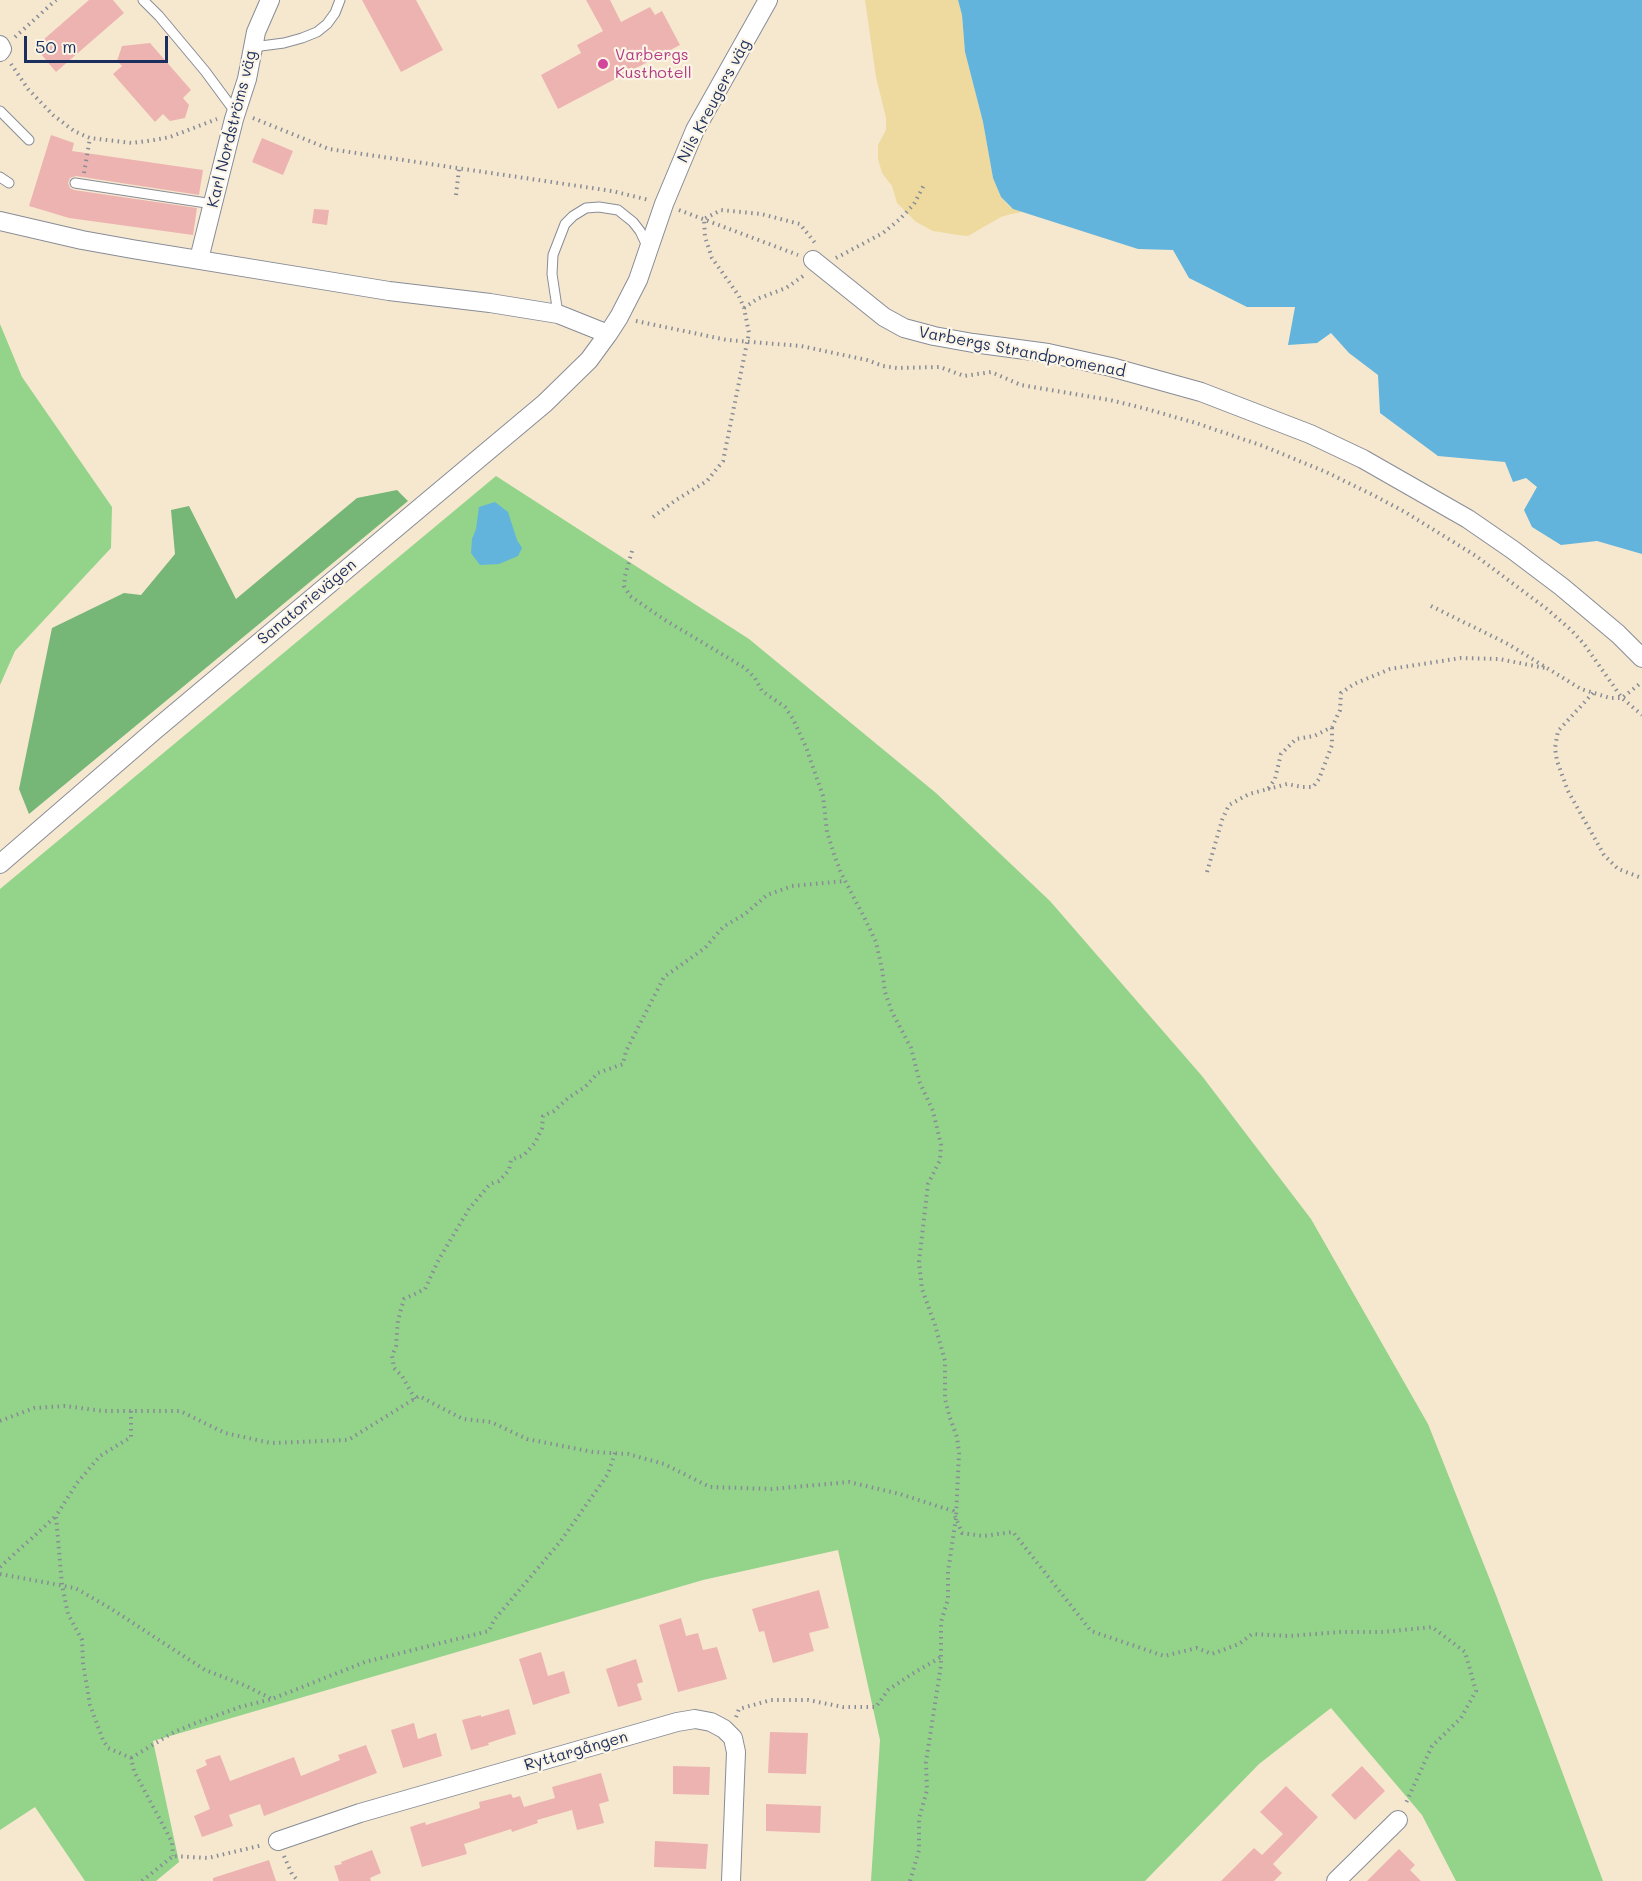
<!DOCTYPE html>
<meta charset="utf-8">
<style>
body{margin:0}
#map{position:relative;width:1642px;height:1881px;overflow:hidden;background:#f6e8cf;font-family:Mali,sans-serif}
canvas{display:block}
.scale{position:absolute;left:24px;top:36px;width:144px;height:27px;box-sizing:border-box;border:3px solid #1b2f5e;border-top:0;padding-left:8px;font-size:18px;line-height:21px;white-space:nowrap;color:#1b2f5e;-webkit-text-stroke:4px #fcf5e5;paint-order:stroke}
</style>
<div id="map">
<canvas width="1642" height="1881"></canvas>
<div class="scale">50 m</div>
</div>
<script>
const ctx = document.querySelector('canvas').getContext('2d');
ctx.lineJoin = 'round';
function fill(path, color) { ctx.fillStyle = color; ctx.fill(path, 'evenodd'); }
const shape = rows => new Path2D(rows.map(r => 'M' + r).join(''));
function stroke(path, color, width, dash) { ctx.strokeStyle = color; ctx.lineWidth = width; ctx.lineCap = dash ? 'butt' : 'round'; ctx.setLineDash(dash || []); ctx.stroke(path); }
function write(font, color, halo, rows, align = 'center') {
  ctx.font = font + ' Mali,sans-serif'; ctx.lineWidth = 4.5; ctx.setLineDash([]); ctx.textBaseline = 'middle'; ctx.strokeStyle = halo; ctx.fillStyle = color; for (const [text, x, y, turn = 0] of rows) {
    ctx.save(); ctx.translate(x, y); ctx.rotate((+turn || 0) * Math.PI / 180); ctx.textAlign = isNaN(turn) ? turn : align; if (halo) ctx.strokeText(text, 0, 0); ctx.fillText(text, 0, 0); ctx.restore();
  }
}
const green = shape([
 [0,324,22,377,112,507,111,548,15,651,0,685],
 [496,476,749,639,936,793,1050,901,1202,1076,1311,1219,1428,1424,1496,1595,1603,1881,1456,1881,1422,1815,1331,1708,1259,1764,1145,1881,871,1881,880,1740,838,1550,703,1580,153,1741,179,1862,156,1881,85,1881,35,1807,0,1830,0,889]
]);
const forest = shape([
 [397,490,408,501,29,814,19,789,52,628,124,593,141,595,175,554,171,510,189,506,236,599,357,498]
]);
const sand = shape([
 [865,0,958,0,962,15,965,52,983,122,993,178,1001,197,1007,204,1013,209,1023,212,1011,214,1001,217,968,236,958,235,933,231,916,222,897,203,892,186,882,173,878,159,878,145,886,130,886,118,876,77]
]);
const water = shape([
 [958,0,1642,0,1642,554,1597,541,1561,545,1532,527,1524,510,1537,487,1526,478,1513,482,1505,462,1438,456,1380,413,1378,375,1349,353,1331,333,1317,343,1288,345,1295,307,1247,307,1189,278,1173,250,1138,249,1013,209,1001,197,993,178,983,122,965,52,962,15],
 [495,502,508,512,517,540,522,548,518,556,499,564,480,565,471,553,472,539,476,529,479,507]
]);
const building = shape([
 [89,0,113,0,124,13,56,72,35,47],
 [362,0,416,0,443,50,401,72],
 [586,0,610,0,621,22,650,7,655,15,662,11,680,45,558,109,541,75,581,53,577,45,603,31],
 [150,43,191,90,183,98,189,105,185,118,170,121,163,114,155,122,113,74,122,66,117,61,122,46],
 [51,135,74,143,72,151,203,170,199,195,76,176,70,178,68,183,70,188,74,190,197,208,193,235,69,218,29,206],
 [262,138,293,151,283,175,252,162],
 [314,209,329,210,327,225,312,223],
 [819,1590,829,1628,809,1633,814,1651,773,1663,764,1631,759,1632,752,1609],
 [681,1618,686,1636,698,1633,703,1650,717,1647,727,1679,678,1692,659,1625],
 [541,1652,548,1676,564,1671,570,1693,533,1705,519,1659],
 [636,1659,643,1682,637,1684,642,1700,618,1707,606,1669],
 [509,1709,516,1734,488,1743,489,1745,471,1750,462,1720,481,1715,481,1717],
 [414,1723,418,1739,436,1733,442,1756,403,1768,391,1730],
 [770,1732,808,1733,806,1774,768,1773],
 [366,1745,377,1773,264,1816,260,1804,229,1815,233,1826,202,1837,194,1816,210,1809,196,1770,207,1765,205,1760,220,1755,230,1781,294,1757,301,1776,340,1760,338,1755],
 [673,1766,710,1767,709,1795,673,1794],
 [1362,1766,1385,1791,1355,1820,1331,1795],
 [601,1773,609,1801,599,1804,604,1823,577,1830,572,1810,537,1820,538,1823,512,1832,511,1829,464,1844,467,1854,422,1867,410,1827,425,1822,426,1825,480,1808,479,1802,511,1794,513,1798,520,1796,524,1807,555,1798,552,1787],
 [1286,1786,1318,1817,1273,1864,1282,1873,1274,1881,1221,1881,1254,1848,1262,1855,1283,1834,1260,1812],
 [766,1804,821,1806,820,1833,766,1831],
 [655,1841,708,1844,706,1869,654,1867],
 [1399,1849,1415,1865,1410,1870,1421,1881,1367,1881],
 [372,1850,381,1873,370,1878,371,1881,339,1881,334,1866,342,1864,341,1862],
 [269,1860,276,1881,213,1881,213,1878]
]);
const path = shape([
 [15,37,56,0],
 [11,64,28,89,53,115,74,131,90,138,132,143,154,140,170,137,217,119],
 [253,118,329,149,612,191,649,200],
 [84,173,90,138],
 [456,195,459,169],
 [679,210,798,255],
 [836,258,883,233,900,219,914,204,925,183],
 [744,308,757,299,786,288,806,274],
 [636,321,727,340,801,346,867,360,883,366,897,368,940,367,964,376,991,372,1021,385,1110,400,1143,408,1196,423,1263,446,1326,472,1373,495,1405,512,1476,556,1547,609,1571,630,1584,644,1622,698,1642,715],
 [653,517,676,500,707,481,723,461,749,333,744,308,739,296,712,258,705,237,704,219,721,210,761,214,800,224,815,243],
 [632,551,625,576,624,586,630,596,665,620,745,668,755,678,762,691,785,707,793,719,806,747,823,796,827,832,834,854,841,873,865,919,876,942,882,969,885,992,892,1012,911,1048,920,1083,933,1111,941,1145,940,1160,928,1184,919,1262,922,1289,935,1325,945,1361,945,1399,950,1418,957,1437,959,1453,956,1518,948,1572,948,1599,941,1622,941,1665,926,1762,927,1790,919,1819,919,1850,910,1881],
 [1431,606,1508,644,1581,689,1610,698,1622,698,1642,682],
 [1593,693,1558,731,1555,748,1557,761,1568,791,1604,855,1618,869,1642,878],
 [1268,789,1287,784,1302,787,1313,787,1319,779,1332,745,1332,727],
 [1207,872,1222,820,1229,805,1249,794,1268,789,1275,779,1281,754,1296,739,1314,736,1332,727,1340,710,1341,693,1354,684,1390,669,1461,658,1499,659,1545,668],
 [415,1399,402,1376,394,1368,392,1356,396,1346,398,1320,404,1299,425,1289,439,1259,469,1209,490,1184,499,1181,509,1170,511,1160,524,1155,535,1143,542,1128,543,1116,554,1111,568,1098,585,1087,598,1073,623,1064,626,1051,664,977,705,948,723,927,745,914,767,895,792,886,845,881],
 [131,1411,131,1437,100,1456,77,1483,56,1516,62,1585,68,1614,82,1640,83,1663,90,1705,103,1740,108,1748,131,1758,134,1771,172,1842,173,1856],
 [0,1421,34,1408,65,1406,103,1411,180,1411,225,1433,271,1443,348,1440,419,1396,463,1419,491,1422,527,1439,593,1452,628,1454,664,1464,710,1487,772,1489,849,1482,900,1494,953,1511,962,1533,983,1536,1013,1532,1091,1631,1164,1656,1197,1648,1212,1654,1239,1644,1252,1634,1289,1636,1340,1632,1383,1632,1432,1627,1465,1652,1476,1691,1461,1718,1432,1746,1405,1805],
 [0,1567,55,1517],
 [0,1574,75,1588,110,1608,205,1670,244,1685,272,1699],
 [736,1717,739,1709,771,1700,808,1700,843,1707,876,1707,888,1690,912,1674,941,1657],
 [131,1758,174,1732,196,1723,240,1707,272,1699,365,1662,489,1631,494,1620,560,1542,608,1474,615,1453],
 [284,1856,292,1874,298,1881],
 [142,1881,173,1856,208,1858,263,1845]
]);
const lane = shape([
 [143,0,159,16,205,71,236,113],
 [253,47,284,43,302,38,317,32,327,24,335,13,340,0],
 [0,111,29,140],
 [0,177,9,183],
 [75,183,213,204],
 [558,314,552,274,553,255,565,224,573,216,586,208,599,207,618,210,633,222,640,231,648,248]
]);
const street = shape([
 [0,45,2,49,0,52],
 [0,221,82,240,132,249,389,291,490,303,558,314,608,334,589,360,545,403,155,730,0,864],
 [199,259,234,119,247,79,256,32,270,0],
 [813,260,884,317,904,328,934,336,973,343,1048,353,1111,367,1201,392,1310,434,1363,459,1468,519,1513,550,1562,587,1618,634,1642,658],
 [608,334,619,317,638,280,664,204,695,130,768,0],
 [278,1841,360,1813,677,1722,695,1719,711,1722,724,1729,733,1738,736,1752,731,1881],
 [1336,1881,1398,1820]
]);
const markers = [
 [603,64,6,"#d1479c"]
];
const hotelNames = [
 ["Varbergs",615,55],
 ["Kusthotell",615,73]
];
const streetNames = [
 ["Nils Kreugers väg",714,101,-62],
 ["Karl Nordströms väg",232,129,-76],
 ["Varbergs Strandpromenad",1022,352,11],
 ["Sanatorievägen",307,602,-40],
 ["Ryttargången",576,1751,-16]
];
fill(green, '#93d48a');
fill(forest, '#76b676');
fill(sand, '#eeda9e');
fill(water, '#62b4dd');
fill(building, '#edb3b1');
stroke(lane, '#888c96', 11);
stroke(street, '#888c96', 20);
stroke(path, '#888c96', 4, [1.5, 4.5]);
stroke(lane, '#fff', 9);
stroke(street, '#fff', 18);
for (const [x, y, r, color] of markers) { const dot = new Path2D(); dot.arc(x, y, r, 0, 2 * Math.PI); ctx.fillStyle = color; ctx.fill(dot); stroke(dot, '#fcf5e5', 2); }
write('16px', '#b23c85', '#fcf5e5', hotelNames, 'left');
write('16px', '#1b2f5e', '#fcf5e5', streetNames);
</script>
